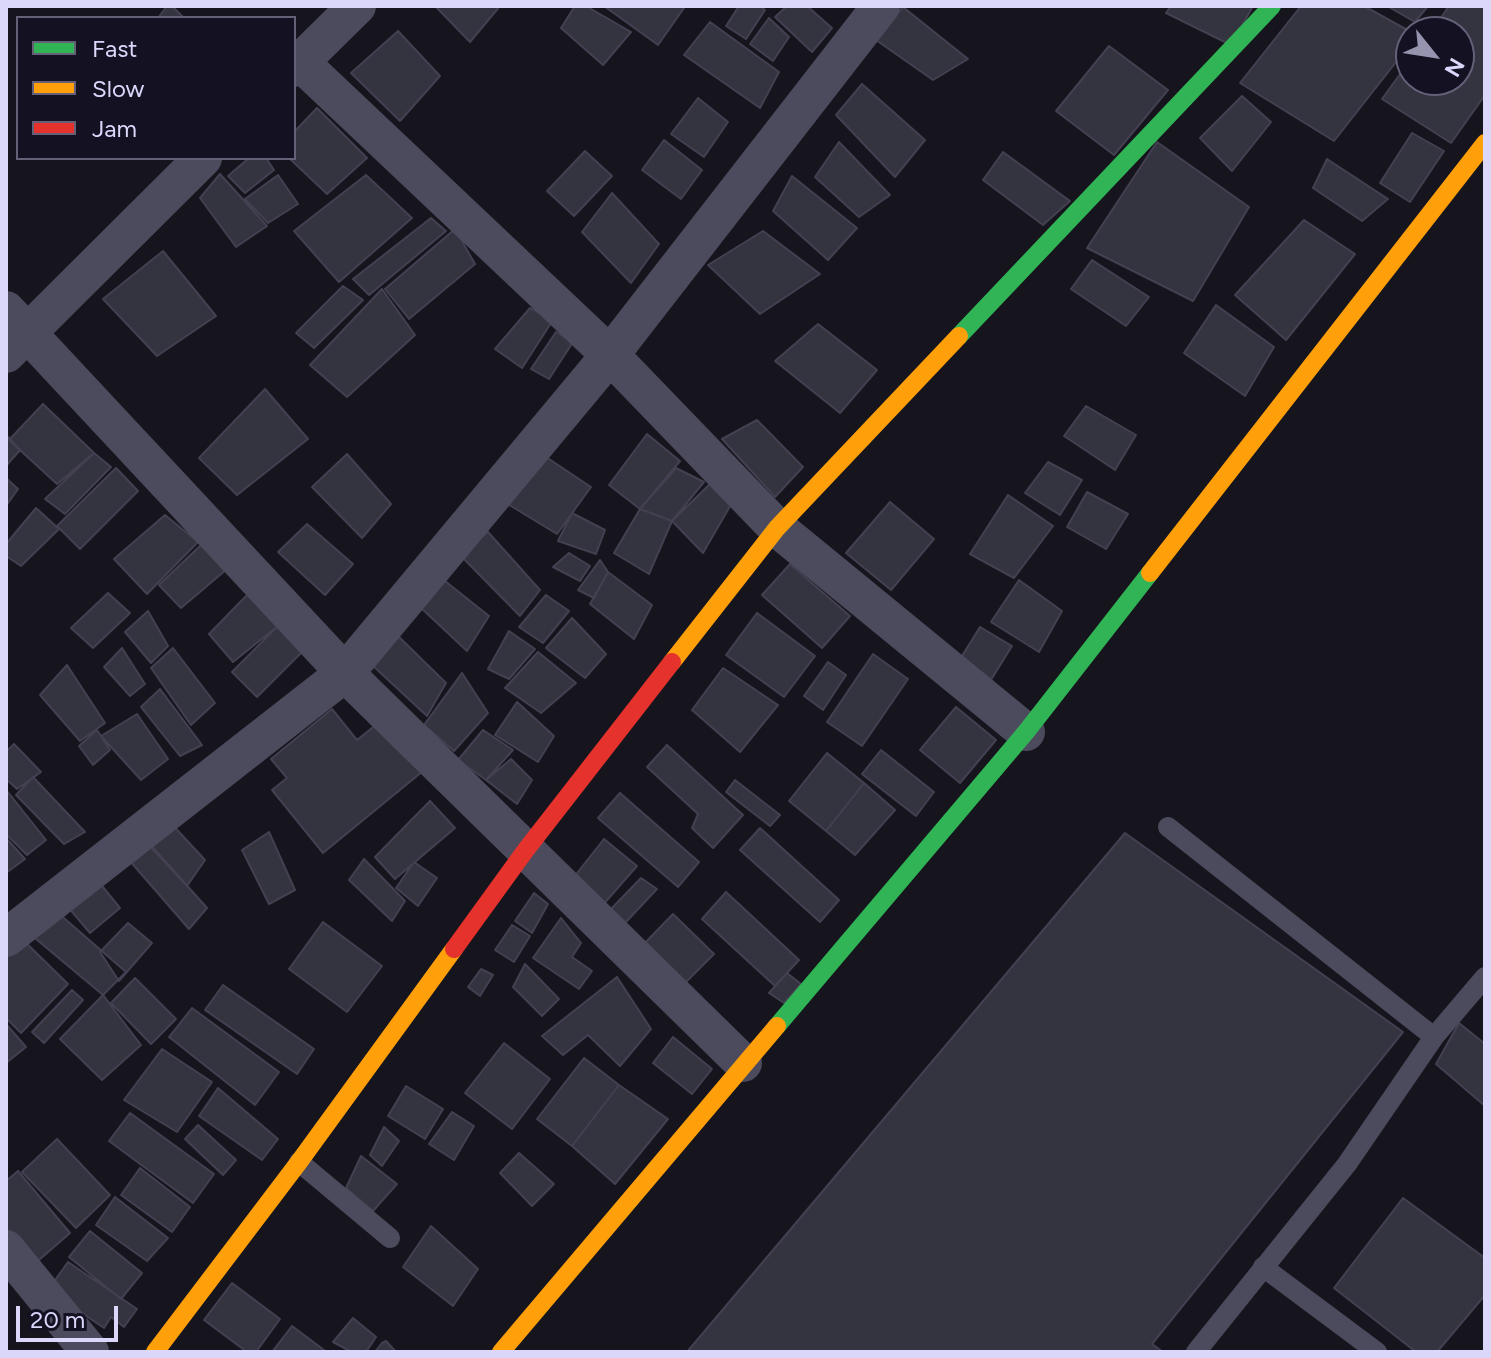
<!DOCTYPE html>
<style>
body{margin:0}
#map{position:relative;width:1491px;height:1358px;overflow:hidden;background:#16151e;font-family:Figtree,sans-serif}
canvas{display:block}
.frame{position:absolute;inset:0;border:8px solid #dad7fa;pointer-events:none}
.legend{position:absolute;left:16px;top:16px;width:280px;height:144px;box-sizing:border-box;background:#131122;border:2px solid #636078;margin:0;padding:10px 14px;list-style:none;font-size:24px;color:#dad7fa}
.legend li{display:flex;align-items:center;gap:16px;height:40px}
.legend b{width:40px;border:2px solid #636078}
.north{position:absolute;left:1395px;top:16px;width:80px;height:80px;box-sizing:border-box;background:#131122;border:2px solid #636078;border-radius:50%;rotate:120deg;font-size:22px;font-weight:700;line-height:32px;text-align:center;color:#dad7fa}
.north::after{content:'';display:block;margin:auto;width:28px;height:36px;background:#9593ad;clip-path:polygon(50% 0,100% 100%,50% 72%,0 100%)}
.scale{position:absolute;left:16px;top:1306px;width:102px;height:36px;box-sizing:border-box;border:4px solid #dad7fa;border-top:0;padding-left:10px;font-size:24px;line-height:28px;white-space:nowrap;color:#dad7fa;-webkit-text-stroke:6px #131122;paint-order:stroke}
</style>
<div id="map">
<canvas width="1491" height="1358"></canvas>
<div class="frame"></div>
<ul class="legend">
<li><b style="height:10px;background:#30b455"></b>Fast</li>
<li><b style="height:10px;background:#ff9f0a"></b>Slow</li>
<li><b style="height:10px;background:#e5322d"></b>Jam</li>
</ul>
<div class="north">N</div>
<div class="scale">20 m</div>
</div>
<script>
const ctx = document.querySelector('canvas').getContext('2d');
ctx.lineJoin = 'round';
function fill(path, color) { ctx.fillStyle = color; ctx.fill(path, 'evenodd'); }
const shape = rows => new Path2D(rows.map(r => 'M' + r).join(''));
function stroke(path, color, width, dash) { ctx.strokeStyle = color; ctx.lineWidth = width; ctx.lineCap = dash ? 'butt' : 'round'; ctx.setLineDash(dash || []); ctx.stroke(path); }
const building = shape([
 [167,6,172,6,184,18,158,18,167,6],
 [439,6,500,6,470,42,437,8,439,6],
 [575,6,586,6,631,32,603,65,561,28,575,6],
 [604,6,680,6,684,8,658,45,604,6],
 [739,6,760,6,765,10,746,39,726,26,739,6],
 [787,6,807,6,832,28,812,52,775,17,787,6],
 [1171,6,1253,6,1231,45,1166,13,1171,6],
 [1301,6,1364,6,1411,32,1411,43,1334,141,1240,83,1301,6],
 [1387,6,1428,6,1415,22,1387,6],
 [1449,6,1485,6,1485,95,1451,143,1382,99,1411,59,1411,80,1459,80,1459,32,1431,32,1449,6],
 [903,7,968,59,933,80,876,40,903,7],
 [769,18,789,37,773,61,750,44,769,18],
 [710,22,779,72,760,108,684,55,710,22],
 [398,31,440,76,400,121,351,73,398,31],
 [1109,46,1168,90,1114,155,1056,111,1109,46],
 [862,84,925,140,895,177,836,115,862,84],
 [1242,96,1271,122,1232,171,1200,138,1242,96],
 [698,98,728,122,704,157,671,134,698,98],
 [317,108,367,158,327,194,289,158,294,158,294,132,317,108],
 [1412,133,1444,151,1410,202,1380,183,1412,133],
 [664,140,702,170,681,199,642,170,664,140],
 [839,142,890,195,859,217,815,177,839,142],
 [1157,142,1249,207,1193,301,1087,248,1157,142],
 [585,151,612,176,574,216,547,191,585,151],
 [1003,152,1070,201,1043,225,983,180,1003,152],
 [249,158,266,158,274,170,245,193,228,176,249,158],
 [1327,159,1388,199,1362,221,1313,188,1327,159],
 [220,174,267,226,236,247,200,198,220,174],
 [278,175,298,204,268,223,245,199,278,175],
 [366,175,412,218,339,282,294,231,366,175],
 [792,176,857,228,828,260,773,211,792,176],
 [612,193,659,244,631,283,582,232,612,193],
 [431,218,446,231,369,295,353,279,431,218],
 [1304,220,1355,254,1286,340,1235,295,1304,220],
 [455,229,475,264,409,319,385,289,455,229],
 [763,231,820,274,760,314,708,265,763,231],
 [163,251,216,316,157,356,103,299,163,251],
 [1092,260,1149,297,1126,326,1071,289,1092,260],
 [343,286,363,300,314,348,296,333,343,286],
 [382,289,415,335,347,397,310,365,382,289],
 [1216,305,1274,347,1245,396,1184,353,1216,305],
 [530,308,553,320,522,368,495,349,530,308],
 [818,324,877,370,840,413,775,361,818,324],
 [556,332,573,342,549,379,531,369,556,332],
 [265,389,308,439,237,495,199,458,265,389],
 [43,404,94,453,57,484,9,440,43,404],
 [1086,406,1136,435,1115,470,1064,436,1086,406],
 [757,420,803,467,775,497,722,439,757,420],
 [647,434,680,461,640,509,609,485,647,434],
 [6,435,20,450,6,466,6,435],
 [94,453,111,467,65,514,45,499,94,453],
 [540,453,591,487,557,534,506,503,540,453],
 [347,454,391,504,362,538,312,487,347,454],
 [1048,462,1082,480,1060,515,1025,493,1048,462],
 [116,468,138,491,80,549,57,526,116,468],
 [676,468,704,482,672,521,640,509,676,468],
 [6,478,18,489,6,506,6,478],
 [712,482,733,501,703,553,672,521,712,482],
 [1087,492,1128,514,1106,549,1067,527,1087,492],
 [1008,495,1053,526,1014,578,970,554,1008,495],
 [890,502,934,539,891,590,846,553,890,502],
 [36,508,59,529,21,566,6,556,6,544,36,508],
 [640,509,672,521,649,574,614,553,640,509],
 [572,513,605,530,596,554,558,541,572,513],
 [165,515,198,542,147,594,114,559,165,515],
 [307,524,353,564,325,595,278,552,307,524],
 [488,532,540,590,520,616,460,555,488,532],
 [201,545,227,569,181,608,159,585,201,545],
 [569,553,590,566,580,581,553,567,569,553],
 [600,560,608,572,594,598,578,590,600,560],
 [790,564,850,616,822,648,762,595,790,564],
 [608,572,652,605,634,639,590,604,608,572],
 [1019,580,1062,611,1039,652,991,622,1019,580],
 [445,581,489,616,467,651,420,607,445,581],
 [108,593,130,613,93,648,71,628,108,593],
 [249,593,278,626,233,662,209,634,249,593],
 [546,595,569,611,543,643,519,627,546,595],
 [148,611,168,646,151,663,125,632,148,611],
 [757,613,815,656,784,697,726,655,757,613],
 [572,618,606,654,585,678,546,648,572,618],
 [278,626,303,651,257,697,232,672,278,626],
 [980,627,1012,646,989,683,957,664,980,627],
 [509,631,535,649,509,679,488,669,509,631],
 [397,635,446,683,427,716,372,665,397,635],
 [122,648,145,684,130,696,104,667,122,648],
 [173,648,215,703,191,725,151,668,173,648],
 [538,652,576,683,541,713,505,688,538,652],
 [873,654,908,679,862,746,827,722,873,654],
 [828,662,846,675,823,710,804,696,828,662],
 [67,665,105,723,80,741,40,695,67,665],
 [723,668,778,705,740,752,692,710,723,668],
 [462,673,488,713,454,751,424,725,462,673],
 [160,689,202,745,180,756,141,707,160,689],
 [517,702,554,736,538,762,495,735,517,702],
 [956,707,996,740,960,783,920,750,956,707],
 [332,709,357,740,382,720,423,771,323,853,272,790,287,778,271,759,332,709],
 [137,714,168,759,141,780,101,736,137,714],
 [97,730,110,750,93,765,79,746,97,730],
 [483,730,513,750,486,780,458,760,483,730],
 [14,744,41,772,17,789,6,779,6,752,14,744],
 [667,745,743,815,713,848,692,828,698,814,647,767,667,745],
 [881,750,934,792,916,816,862,774,881,750],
 [827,753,864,783,826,831,789,801,827,753],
 [511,759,532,780,517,804,486,780,511,759],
 [33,777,85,832,64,844,16,795,33,777],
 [735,780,780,815,770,826,726,792,735,780],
 [864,783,895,810,855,855,826,831,864,783],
 [7,791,46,840,27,855,6,834,7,791],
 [620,793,699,862,678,887,598,818,620,793],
 [430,801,455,828,395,879,375,857,430,801],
 [168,820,205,860,187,886,146,842,168,820],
 [760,828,839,900,820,922,740,850,760,828],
 [269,832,295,890,269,904,242,850,269,832],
 [1125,833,1403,1032,1152,1344,1163,1352,687,1352,1125,833],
 [6,838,25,859,6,873,6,838],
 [604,839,637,866,601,907,570,882,604,839],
 [149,843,207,908,189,929,129,860,149,843],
 [364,859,405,901,392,921,349,880,364,859],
 [414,862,437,878,418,906,396,888,414,862],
 [641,878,657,889,625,923,610,910,641,878],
 [98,881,120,908,90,933,68,907,98,881],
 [726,892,799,960,775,986,702,919,726,892],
 [534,893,548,904,532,933,515,921,534,893],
 [50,906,126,972,103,995,24,929,50,906],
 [673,914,714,954,681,987,640,948,673,914],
 [561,918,581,943,572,957,592,971,579,989,533,958,561,918],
 [323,922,382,966,347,1012,289,969,323,922],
 [128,923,152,943,119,981,100,952,128,923],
 [512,925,530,936,514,962,495,950,512,925],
 [18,935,68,984,21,1033,6,1018,6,950,18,935],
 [525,964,559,999,542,1016,513,987,525,964],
 [481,969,493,975,480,996,468,987,481,969],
 [787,973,801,984,784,1003,769,993,787,973],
 [617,977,651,1029,620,1066,588,1035,563,1055,542,1036,617,977],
 [135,978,176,1019,151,1044,111,1003,135,978],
 [223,985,314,1049,297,1074,205,1010,223,985],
 [72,990,83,1000,44,1043,32,1032,72,990],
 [103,995,141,1045,102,1080,60,1039,103,995],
 [192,1008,279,1072,255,1105,169,1037,192,1008],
 [1459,1023,1485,1044,1485,1106,1436,1064,1459,1023],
 [6,1024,26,1047,6,1063,6,1024],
 [673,1037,712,1069,692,1094,653,1063,673,1037],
 [504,1043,550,1079,512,1129,465,1093,504,1043],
 [162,1049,212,1082,177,1132,124,1100,162,1049],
 [584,1058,619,1085,572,1146,537,1119,584,1058],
 [619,1085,668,1119,615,1184,572,1146,619,1085],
 [406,1086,443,1109,425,1139,388,1116,406,1086],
 [218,1088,278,1139,262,1160,199,1116,218,1088],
 [452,1112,474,1126,454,1160,429,1144,452,1112],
 [130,1113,214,1174,193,1203,109,1141,130,1113],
 [198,1125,236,1160,223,1175,185,1139,198,1125],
 [384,1127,399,1141,382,1166,370,1155,384,1127],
 [57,1139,110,1195,76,1228,22,1172,57,1139],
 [519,1153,554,1184,532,1206,500,1173,519,1153],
 [361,1156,397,1184,373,1211,346,1188,361,1156],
 [140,1168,190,1207,172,1232,121,1195,140,1168],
 [18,1171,70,1233,31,1267,6,1237,6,1181,18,1171],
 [115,1197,168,1238,147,1261,96,1225,115,1197],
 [1403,1198,1485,1258,1485,1295,1437,1352,1416,1352,1334,1288,1403,1198],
 [431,1226,478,1269,453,1306,403,1267,431,1226],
 [90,1231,142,1273,121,1299,69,1257,90,1231],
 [68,1262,137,1309,124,1327,111,1317,104,1328,48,1290,68,1262],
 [232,1283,280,1319,256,1352,247,1352,204,1320,232,1283],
 [353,1318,376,1337,366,1352,352,1352,333,1342,353,1318],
 [292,1326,324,1350,323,1352,272,1352,292,1326],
 [386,1341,396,1352,375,1352,382,1343,386,1341]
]);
const lane = shape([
 [1168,827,1434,1037],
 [299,1162,390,1238],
 [1263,1267,1377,1352],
 [1196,1352,1347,1164,1434,1037,1485,977]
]);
const street = shape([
 [300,62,610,355,777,528,1026,732],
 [294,68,357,6],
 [6,310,345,673,743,1063],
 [6,354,203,158],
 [6,938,345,673,610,355,881,6],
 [6,1249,90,1352]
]);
const fast = shape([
 [959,336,1272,6],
 [777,1026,1026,732,1150,573]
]);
const slow = shape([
 [1150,573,1485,143],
 [672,662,777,528,959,336],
 [155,1352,299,1162,454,949],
 [501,1352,777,1026]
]);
const jam = shape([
 [454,949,525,851,672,662]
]);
fill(building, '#343340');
stroke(building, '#434051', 2);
stroke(lane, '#4c4b5d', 20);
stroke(street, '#4c4b5d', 38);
stroke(fast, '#30b455', 18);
stroke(slow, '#ff9f0a', 18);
stroke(jam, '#e5322d', 18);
</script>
